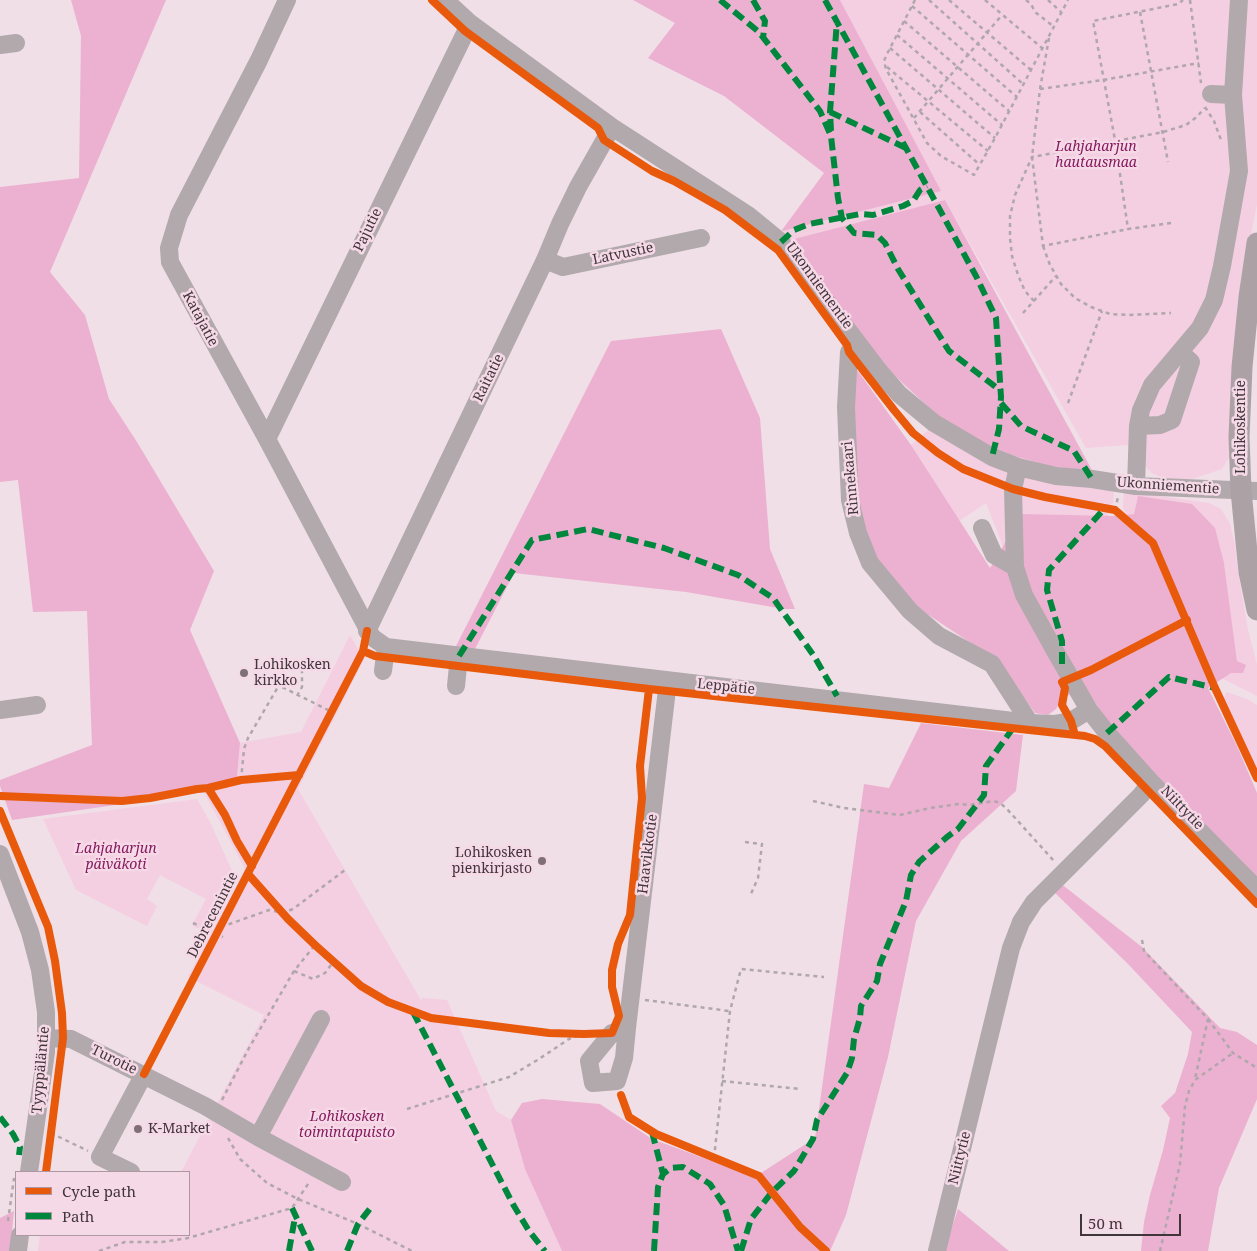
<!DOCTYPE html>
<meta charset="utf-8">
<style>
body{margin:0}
#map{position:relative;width:1257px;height:1251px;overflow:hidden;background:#f0dfe7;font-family:"Noto Serif",serif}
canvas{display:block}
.legend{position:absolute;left:15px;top:1171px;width:175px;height:65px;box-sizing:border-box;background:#f6d9e7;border:1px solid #ad97a2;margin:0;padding:6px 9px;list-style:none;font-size:15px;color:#40353a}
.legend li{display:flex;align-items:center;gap:10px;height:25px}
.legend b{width:25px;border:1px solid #ad97a2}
.scale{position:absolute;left:1080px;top:1214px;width:101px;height:22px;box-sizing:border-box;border:2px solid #40353a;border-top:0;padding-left:6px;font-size:15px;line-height:18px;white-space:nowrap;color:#40353a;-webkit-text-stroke:4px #f6d9e7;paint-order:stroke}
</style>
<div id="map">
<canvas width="1257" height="1251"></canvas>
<ul class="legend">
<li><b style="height:6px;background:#e8590c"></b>Cycle path</li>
<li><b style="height:6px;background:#00873e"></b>Path</li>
</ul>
<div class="scale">50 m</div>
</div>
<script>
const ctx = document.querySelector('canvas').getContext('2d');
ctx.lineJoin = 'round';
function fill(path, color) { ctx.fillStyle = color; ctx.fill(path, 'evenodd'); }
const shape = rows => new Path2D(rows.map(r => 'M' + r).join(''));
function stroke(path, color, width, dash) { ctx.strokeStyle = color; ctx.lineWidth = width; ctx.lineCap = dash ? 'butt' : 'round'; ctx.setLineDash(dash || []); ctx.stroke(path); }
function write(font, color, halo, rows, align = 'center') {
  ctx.font = font + ' "Noto Serif",serif'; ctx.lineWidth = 5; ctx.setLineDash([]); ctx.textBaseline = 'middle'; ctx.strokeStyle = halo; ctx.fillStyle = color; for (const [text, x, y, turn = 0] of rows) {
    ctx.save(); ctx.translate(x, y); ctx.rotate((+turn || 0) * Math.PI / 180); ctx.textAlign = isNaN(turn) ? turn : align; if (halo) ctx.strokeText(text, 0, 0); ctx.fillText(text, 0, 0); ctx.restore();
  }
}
const green = shape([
 [840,0,1257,0,1257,204,1238,302,1230,456,1222,469,1192,479,1176,480,1164,479,1152,473,1146,467,1142,444,1086,448,945,200,790,240,783,231,940,191],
 [941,419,1093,472,1114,491,1113,503,1109,506,1108,516,1022,514,1003,546,986,503,959,521,911,445],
 [1124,491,1209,503,1221,509,1230,524,1235,544,1237,565,1248,630,1257,665,1257,696,1221,678,1231,673,1243,673,1237,661,1224,563,1138,497,1134,514,1126,515,1123,507],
 [350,635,364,659,298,789,422,1002,422,998,447,1000,496,1111,511,1120,525,1169,562,1251,38,1251,40,1235,189,1235,189,1172,181,1172,264,1015,188,977,245,869,204,792,237,777,240,743,301,732],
 [1227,692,1249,700,1257,705,1257,773,1224,697],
 [197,799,210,822,233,873,235,884,212,928,202,923,198,929,192,925,206,899,160,875,147,899,157,906,147,926,76,890,43,819]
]);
const forest = shape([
 [71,0,166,0,50,272,85,315,109,399,137,442,214,571,190,630,240,743,237,777,204,792,12,820,0,786,0,780,92,745,87,611,33,612,18,480,0,482,0,187,79,178,81,36],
 [633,0,840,0,941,191,783,231,782,230,824,173,724,96,648,58,675,23],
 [945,200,1093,472,1050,466,1004,453,975,440,941,419,892,373,860,334,790,240],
 [721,329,760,418,770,549,795,609,784,609,686,592,514,573,475,649,455,648,611,341],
 [855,367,911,445,990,568,1022,514,1117,516,1134,514,1138,496,1192,504,1215,528,1224,563,1237,661,1246,665,1243,673,1231,673,1208,688,1237,746,1257,793,1257,879,1116,734,1084,686,1061,700,1056,709,1048,715,1035,713,995,659,915,606,876,560,864,532,857,500,852,407],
 [921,723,1023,735,1016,791,961,841,916,921,888,1057,846,1215,830,1251,562,1251,525,1169,511,1120,522,1103,542,1099,600,1104,652,1139,758,1178,761,1173,815,1138,864,784,889,788],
 [1060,883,1142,947,1220,1028,1237,1032,1257,1045,1257,1099,1219,1188,1208,1251,1141,1251,1144,1222,1150,1195,1163,1150,1170,1118,1161,1106,1175,1093,1188,1054,1192,1032,1128,964,1053,891],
 [958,1209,1009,1251,944,1251],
 [14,1211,10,1251,0,1251,0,1218]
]);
const path = shape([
 [915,0,887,54,884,61,886,69,927,143,941,156,974,175,995,138,1068,0],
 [929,0,1023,84],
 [949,0,1031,70],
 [985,0,1042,48],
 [1026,0,1031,4,1035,12,1053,26],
 [1048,0,1061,12],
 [1190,0,1201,83],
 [912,6,1017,97],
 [1140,12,1168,162],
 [904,21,1009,111],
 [897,35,1002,125],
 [1049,38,1040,89,1032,157,1043,246,1128,229],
 [890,48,995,138],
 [887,67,988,151],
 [1040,89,1103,80,1199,63],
 [1205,107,1214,121,1221,140],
 [920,112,980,165],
 [914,118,1002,15],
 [1171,223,1128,229,1115,140,1093,21,1178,4,1183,0],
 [1043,246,1050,265,1061,284,1075,298,1091,307,1110,314,1129,315,1171,313],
 [1034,301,1025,291,1018,275,1012,256,1010,238,1010,216,1015,195,1032,157,1163,132,1186,125,1198,116,1204,108],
 [1023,313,1056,276],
 [1068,403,1102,311],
 [1115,510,1118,497],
 [268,680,332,712],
 [297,696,302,687,302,669],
 [241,780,244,749,248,738,278,687],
 [813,801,844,808,900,815,930,808,959,804,969,805,994,801,1000,803,1007,809,1054,861],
 [745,842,762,844,758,878,750,896],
 [193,923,223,937],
 [221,927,269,910,283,913,293,909,345,870],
 [1142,940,1144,951,1208,1019,1195,1079],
 [294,971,313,979,325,973,334,961],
 [645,1000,729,1011],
 [1208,1019,1233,1053,1257,1068],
 [722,1081,800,1089],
 [222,1100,249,1048,294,971,315,945],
 [407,1109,509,1077,539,1059,569,1039,584,1034],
 [51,1133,88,1151],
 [228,1138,240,1159,267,1183,298,1199,358,1224,412,1251],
 [714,1158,730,1011,741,969,824,977],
 [8,1221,14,1178],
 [99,1251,125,1242,162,1242,188,1238,292,1208,310,1181],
 [1160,1251,1180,1164,1185,1106,1189,1091,1195,1080,1233,1053]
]);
const minor = shape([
 [287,0,259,60,179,215,169,248,170,262,267,439,372,637,386,647,1030,723,1054,724,1071,721,1089,710],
 [445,0,470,23,612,127,748,215,781,242,879,371,899,394,934,423,992,457,1018,467,1056,476,1092,479,1136,486,1257,491],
 [0,45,16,43],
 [1211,94,1233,95],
 [545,260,563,267,701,238],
 [858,343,849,352,846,407,850,500,858,533,870,563,910,611,939,636,992,664,1030,723],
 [1138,426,1160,425,1172,420,1191,362,1180,352],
 [267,439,470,23],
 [1018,467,1013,489,1015,567,1024,595,1055,651,1089,710,1107,733,1151,782,1257,889],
 [1136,486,1138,426,1141,410,1152,385,1200,328,1214,300,1222,266,1239,171,1233,95,1239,0],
 [982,528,994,555,1015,567],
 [367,631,545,260,560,224,578,187,612,127],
 [383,671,386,647],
 [456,686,459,656],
 [0,710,37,705],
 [0,854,30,932,40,970,46,1012,46,1052,29,1172],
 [627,1028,624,1058,617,1081,593,1083,589,1061,612,1033,627,1028,668,681],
 [47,1038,71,1039,205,1106,258,1137,321,1019],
 [258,1137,342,1182],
 [131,1172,100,1157,144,1074],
 [18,1251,20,1235],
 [937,1251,1011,948,1021,922,1034,902,1141,795,1151,782]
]);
const major = shape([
 [1257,243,1249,297,1242,367,1239,437,1241,491,1249,572,1257,610]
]);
const quiet = shape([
 [720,0,759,32,820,111,831,136,838,198,842,218,854,233,877,235,885,243,898,269,949,351,1001,391],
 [753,0,765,21,763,38],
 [825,0,976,276,996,318,1001,397,999,429,992,457],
 [830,112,906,148],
 [831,131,830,112,837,21],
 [781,242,794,230,809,224,860,214,873,215,903,206,913,201,920,190,927,186],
 [1001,403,1021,426,1074,451,1092,479],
 [459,656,532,540,588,529,664,548,738,575,773,598,814,656,837,696],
 [1062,664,1062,641,1047,590,1049,570,1105,508],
 [1107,733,1169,677,1215,688],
 [413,1012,514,1206,529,1231,545,1251],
 [0,1117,13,1134,20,1147,19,1155],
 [652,1132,663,1174],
 [292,1208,312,1251],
 [289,1251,295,1217],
 [347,1251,358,1224,372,1206],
 [654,1251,658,1187,663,1174,671,1168,683,1167,710,1184,724,1205,738,1251],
 [741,1251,751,1219,772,1192,794,1171,813,1139,817,1120,847,1073,852,1058,854,1039,860,1018,861,1006,877,981,880,964,906,901,911,875,919,862,947,837,958,829,978,803,984,795,986,766,1013,728]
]);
const cycleway = shape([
 [432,0,465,31,598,128,604,140,652,171,674,181,725,210,778,250,847,345,849,352,894,410,913,433,938,453,963,469,1013,489,1045,497,1115,510,1153,543,1215,688,1257,778],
 [363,651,375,656,649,689,1085,736,1095,739,1105,746,1257,904],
 [1075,735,1071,721,1062,705,1065,688,1062,682,1091,670,1187,620],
 [208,788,225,815,237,841,252,866],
 [0,796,122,801,150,798,197,789,208,788,241,780,299,775],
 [0,811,48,927,55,961,62,1013,63,1038,46,1172],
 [248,874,288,919,315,945,361,986,388,1002,431,1018,549,1033,584,1034,612,1033,619,1016,612,987,612,970,618,944,630,915,642,798,640,766,649,689],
 [144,1074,363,651,367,631],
 [621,1095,629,1117,656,1134,759,1176,800,1227,826,1251]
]);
const markers = [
 [244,673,5,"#7e7077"],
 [542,861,5,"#7e7077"],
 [138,1129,5,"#7e7077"]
];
const parkNames = [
 ["Lahjaharjun",1096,147],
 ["hautausmaa",1096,163],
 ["Lahjaharjun",116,849],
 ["päiväkoti",116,865],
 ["Lohikosken",347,1117],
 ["toimintapuisto",347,1133]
];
const streetNames = [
 ["Pajutie",368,230,-64],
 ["Latvustie",623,254,-12],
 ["Ukonniementie",819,286,54],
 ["Katajatie",200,319,62],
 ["Raitatie",489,378,-64],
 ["Lohikoskentie",1241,427,-90],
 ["Rinnekaari",851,478,-95],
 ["Ukonniementie",1168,486,4],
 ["Leppätie",726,687,6],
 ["Niittytie",1182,808,46],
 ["Haavikkotie",648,854,-83],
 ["Debrecenintie",213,915,-63],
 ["Turotie",114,1060,26],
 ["Tyyppäläntie",41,1070,-85],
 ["Niittytie",960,1158,-76]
];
const poiNames = [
 ["Lohikosken",254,665],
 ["kirkko",254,681],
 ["Lohikosken",532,853,"right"],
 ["pienkirjasto",532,869,"right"],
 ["K-Market",148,1129]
];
fill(green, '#f4cee1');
fill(forest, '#ecb1d0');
stroke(path, '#afa7ab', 2.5, [4, 4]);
stroke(minor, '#b1a9ac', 18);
stroke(major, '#aca2a6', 21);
stroke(quiet, '#00873e', 6, [12, 6]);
stroke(cycleway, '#e8590c', 8);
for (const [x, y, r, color] of markers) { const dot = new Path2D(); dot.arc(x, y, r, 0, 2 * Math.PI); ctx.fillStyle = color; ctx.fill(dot); stroke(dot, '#f6d9e7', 2); }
write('italic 14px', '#861a5e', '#f6d9e7', parkNames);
write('14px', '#40353a', '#f6d9e7', streetNames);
write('14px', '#40353a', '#f6d9e7', poiNames, 'left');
</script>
